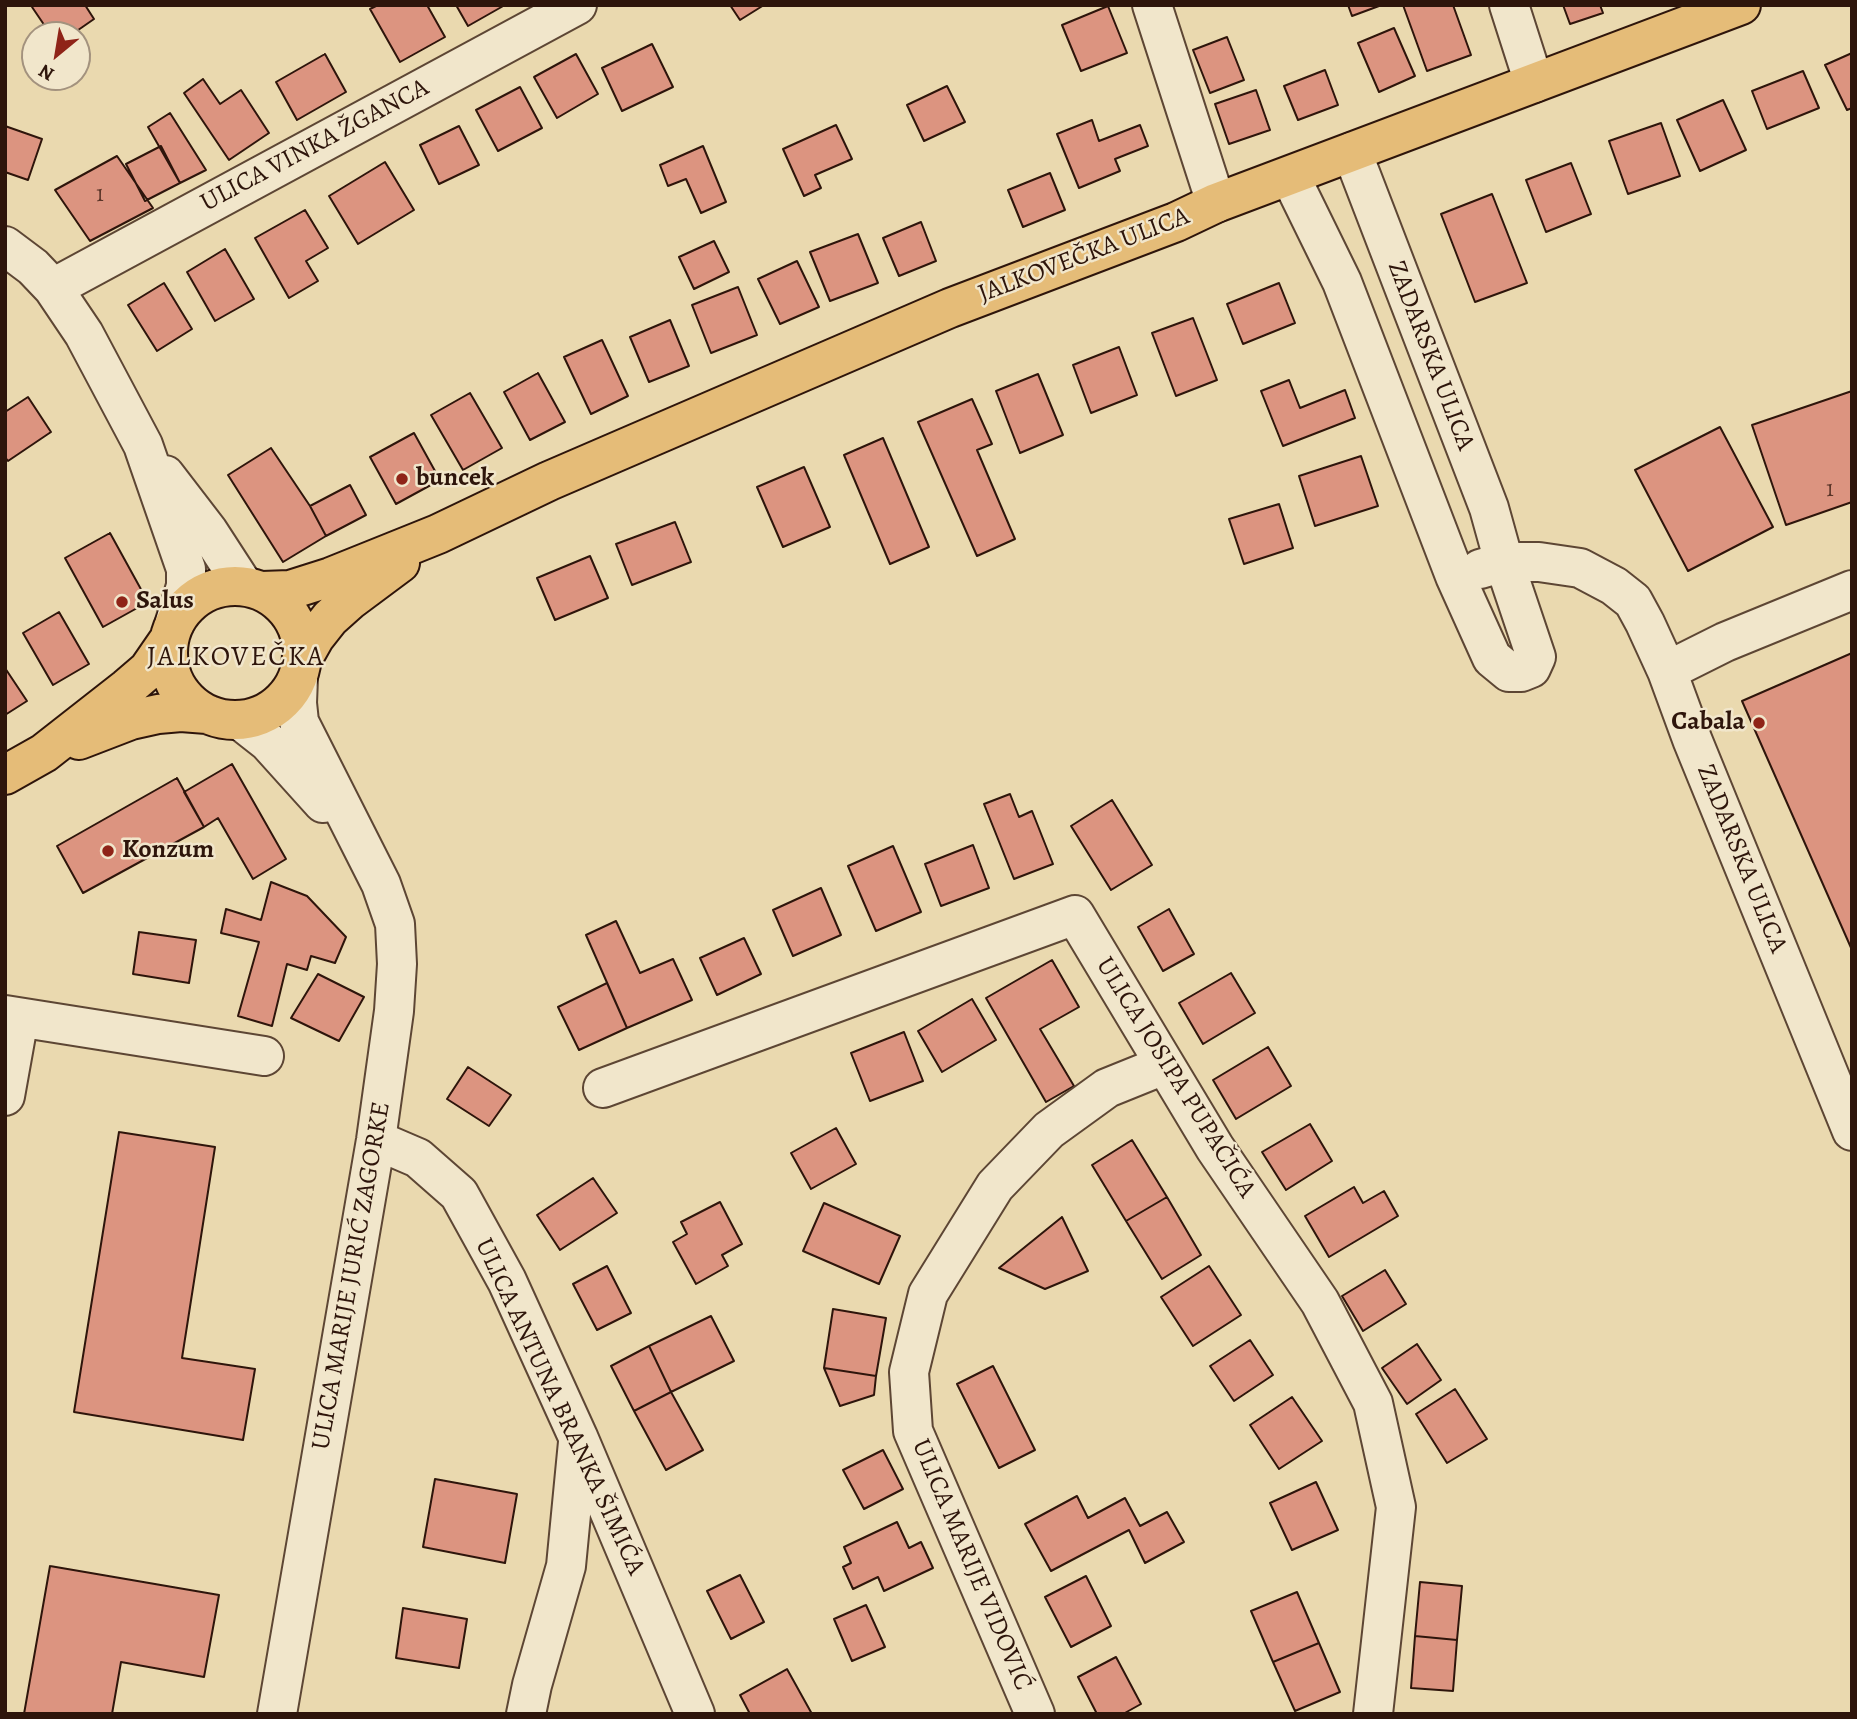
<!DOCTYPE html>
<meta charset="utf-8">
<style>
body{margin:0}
#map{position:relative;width:1857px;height:1719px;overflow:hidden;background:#ead9af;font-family:Alegreya,serif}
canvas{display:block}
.frame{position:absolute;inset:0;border:7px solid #2e150b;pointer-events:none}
.north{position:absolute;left:21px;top:21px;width:70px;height:70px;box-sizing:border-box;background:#f1e6cb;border:2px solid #a3927e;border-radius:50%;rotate:210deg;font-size:19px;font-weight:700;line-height:28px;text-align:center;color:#2e150b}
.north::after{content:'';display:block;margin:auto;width:24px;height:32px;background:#8f2418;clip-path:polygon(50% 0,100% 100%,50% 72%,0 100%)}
</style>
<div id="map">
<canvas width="1857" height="1719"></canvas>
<div class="frame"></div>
<div class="north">N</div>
</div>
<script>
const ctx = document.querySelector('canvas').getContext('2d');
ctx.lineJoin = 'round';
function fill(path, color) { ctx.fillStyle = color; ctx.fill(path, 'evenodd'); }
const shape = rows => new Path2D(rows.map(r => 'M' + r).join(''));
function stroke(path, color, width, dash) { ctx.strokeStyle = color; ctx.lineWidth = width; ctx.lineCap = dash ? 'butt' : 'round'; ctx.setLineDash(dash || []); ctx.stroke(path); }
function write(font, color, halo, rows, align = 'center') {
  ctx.font = font + ' Alegreya,serif'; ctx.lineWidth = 5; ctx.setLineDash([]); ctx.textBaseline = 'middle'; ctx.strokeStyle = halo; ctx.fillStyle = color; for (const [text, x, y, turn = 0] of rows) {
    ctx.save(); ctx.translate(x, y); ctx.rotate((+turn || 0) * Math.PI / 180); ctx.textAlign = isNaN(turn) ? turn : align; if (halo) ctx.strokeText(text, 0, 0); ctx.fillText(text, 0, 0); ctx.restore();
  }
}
const building = shape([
 [34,5,85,5,94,19,71,35,51,35,32,7,34,5],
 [378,5,427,5,445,37,400,62,370,9,378,5],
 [456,5,505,5,468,26,456,5],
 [730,5,764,5,740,20,730,5],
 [1348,5,1378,5,1379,6,1352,16,1348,5],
 [1403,5,1453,5,1471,55,1427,71,1403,5],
 [1563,5,1600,5,1603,13,1570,24,1563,5],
 [1108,6,1127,53,1081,71,1062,25,1108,6],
 [1394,28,1415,76,1379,92,1358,43,1394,28],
 [1227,37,1244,80,1210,93,1193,50,1227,37],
 [652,44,673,87,622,111,602,68,652,44],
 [1852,53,1852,108,1847,110,1825,65,1852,53],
 [325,54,346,92,297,120,276,82,325,54],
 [576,54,598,94,557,118,534,77,576,54],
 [1325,70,1338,105,1298,120,1284,86,1325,70],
 [1803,71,1819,108,1767,129,1752,91,1803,71],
 [203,79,220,104,241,90,269,133,229,160,184,93,203,79],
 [947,86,965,122,924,141,907,105,947,86],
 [520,87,542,128,498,151,476,110,520,87],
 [1256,90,1270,130,1229,144,1215,104,1256,90],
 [1723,100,1746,150,1700,171,1677,120,1723,100],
 [170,113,206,170,180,183,148,127,170,113],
 [1092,120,1099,141,1140,125,1148,146,1115,159,1120,171,1079,188,1057,134,1092,120],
 [1661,123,1680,176,1628,194,1609,141,1661,123],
 [836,125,852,159,815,175,821,188,804,196,783,149,836,125],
 [5,126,42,139,28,180,5,172,5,126],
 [459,126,479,165,439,184,420,145,459,126],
 [161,146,180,183,145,201,126,164,161,146],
 [703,146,726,202,701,213,686,179,668,186,660,165,703,146],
 [117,156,153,208,90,241,55,190,117,156],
 [385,162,414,210,358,244,329,196,385,162],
 [1571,163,1591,214,1546,232,1526,180,1571,163],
 [1050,173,1065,210,1023,227,1008,190,1050,173],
 [1492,194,1527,283,1475,302,1441,214,1492,194],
 [305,210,328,248,306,261,318,281,289,298,255,238,305,210],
 [921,222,936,261,899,276,883,238,921,222],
 [858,234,878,283,830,301,810,252,858,234],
 [714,241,729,272,694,289,679,257,714,241],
 [225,249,254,299,215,321,187,272,225,249],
 [797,261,819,307,780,324,758,279,797,261],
 [164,283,192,329,157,351,128,305,164,283],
 [1279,283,1295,323,1243,344,1227,304,1279,283],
 [738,287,757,335,711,353,692,305,738,287],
 [1193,318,1217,380,1176,396,1152,333,1193,318],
 [670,320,689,366,649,382,630,337,670,320],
 [602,340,628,396,591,414,564,357,602,340],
 [1119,347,1137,395,1091,413,1073,365,1119,347],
 [538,373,565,422,530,440,504,392,538,373],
 [1038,374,1063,435,1020,453,996,391,1038,374],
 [1289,380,1300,408,1345,390,1355,418,1283,446,1261,391,1289,380],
 [1852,391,1852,502,1786,525,1752,425,1852,391],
 [470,393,502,448,463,470,431,415,470,393],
 [28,397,51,432,8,461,5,457,5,412,28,397],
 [972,399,992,444,977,450,1015,539,977,556,918,422,972,399],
 [1720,427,1773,527,1688,571,1635,470,1720,427],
 [414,433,440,480,396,504,370,457,414,433],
 [883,438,929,547,890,564,844,455,883,438],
 [271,448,310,506,326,536,283,562,228,475,271,448],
 [1361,456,1378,506,1315,526,1299,476,1361,456],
 [804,467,830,527,783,547,757,487,804,467],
 [350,485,366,515,326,536,310,506,350,485],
 [1279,504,1293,548,1244,564,1229,519,1279,504],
 [675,522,691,562,632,585,616,544,675,522],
 [110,533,148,602,103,627,65,558,110,533],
 [590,556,608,598,555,620,537,578,590,556],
 [59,612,89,664,53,685,23,633,59,612],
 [1852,653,1852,950,1742,701,1852,653],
 [5,668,27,701,5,715,5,668],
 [232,764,286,859,253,879,218,818,204,827,184,792,232,764],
 [177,778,204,827,83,893,57,846,177,778],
 [1010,794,1019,817,1032,811,1053,864,1014,879,984,804,1010,794],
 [1112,800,1152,865,1111,890,1071,826,1112,800],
 [973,845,989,888,941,906,925,864,973,845],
 [893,846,921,912,876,931,848,866,893,846],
 [271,882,307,896,346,937,335,963,311,956,307,970,287,964,272,1026,238,1016,259,942,221,933,226,909,261,920,271,882],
 [821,888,841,935,793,956,773,910,821,888],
 [1169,909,1194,954,1163,971,1138,927,1169,909],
 [616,921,640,973,673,959,692,1000,627,1028,586,935,616,921],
 [139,932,196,940,189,983,133,974,139,932],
 [744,938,761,974,717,995,700,958,744,938],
 [1052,960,1079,1007,1040,1029,1074,1086,1046,1102,986,998,1052,960],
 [1231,973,1255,1013,1203,1044,1179,1003,1231,973],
 [318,974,364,997,339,1041,291,1018,318,974],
 [607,983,627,1028,579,1050,558,1007,607,983],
 [972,999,996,1040,942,1072,918,1031,972,999],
 [904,1032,923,1081,870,1101,851,1053,904,1032],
 [1268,1047,1291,1086,1236,1119,1213,1080,1268,1047],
 [468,1067,511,1095,489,1126,447,1099,468,1067],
 [1310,1124,1332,1161,1286,1190,1262,1152,1310,1124],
 [836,1128,856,1164,811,1189,791,1153,836,1128],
 [119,1132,215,1147,182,1358,255,1369,243,1440,74,1412,119,1132],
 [1132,1140,1167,1197,1126,1221,1092,1165,1132,1140],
 [593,1178,617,1213,560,1250,537,1215,593,1178],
 [1354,1187,1363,1203,1384,1191,1398,1216,1329,1257,1305,1216,1354,1187],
 [1167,1197,1201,1255,1162,1279,1126,1221,1167,1197],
 [720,1202,742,1244,722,1255,728,1266,696,1284,673,1242,687,1234,681,1222,720,1202],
 [824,1203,900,1236,879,1284,803,1251,824,1203],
 [1062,1217,1088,1271,1045,1289,999,1268,1062,1217],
 [607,1266,631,1313,597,1330,573,1284,607,1266],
 [1209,1266,1241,1315,1193,1346,1161,1297,1209,1266],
 [1385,1270,1406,1304,1363,1331,1342,1296,1385,1270],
 [833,1309,886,1318,876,1376,824,1368,833,1309],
 [711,1316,734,1361,671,1392,649,1346,711,1316],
 [1250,1340,1273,1375,1234,1401,1210,1366,1250,1340],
 [1417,1344,1441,1380,1407,1404,1382,1368,1417,1344],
 [649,1346,671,1392,634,1411,611,1366,649,1346],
 [993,1366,1035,1450,999,1468,957,1384,993,1366],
 [824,1368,876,1376,874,1395,840,1406,824,1368],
 [1455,1389,1487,1439,1447,1463,1416,1414,1455,1389],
 [671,1392,703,1450,666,1470,634,1411,671,1392],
 [1292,1397,1322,1441,1279,1469,1250,1425,1292,1397],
 [883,1450,903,1489,864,1509,843,1470,883,1450],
 [435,1479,517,1494,505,1563,423,1547,435,1479],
 [1316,1482,1338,1530,1292,1550,1270,1503,1316,1482],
 [1077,1496,1088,1518,1125,1498,1140,1526,1167,1512,1184,1542,1145,1563,1129,1530,1051,1571,1025,1524,1077,1496],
 [897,1522,909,1548,921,1542,933,1568,884,1591,878,1577,853,1589,843,1567,851,1563,844,1547,897,1522],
 [50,1566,219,1595,204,1677,121,1662,112,1714,24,1714,50,1566],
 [740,1575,764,1622,731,1639,707,1591,740,1575],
 [1086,1576,1111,1626,1071,1647,1045,1597,1086,1576],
 [1420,1582,1462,1586,1457,1640,1415,1636,1420,1582],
 [1297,1592,1319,1643,1273,1662,1251,1611,1297,1592],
 [866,1605,885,1647,852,1661,834,1619,866,1605],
 [403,1608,467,1619,459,1668,396,1658,403,1608],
 [1415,1636,1457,1640,1453,1691,1411,1688,1415,1636],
 [1319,1643,1340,1692,1295,1711,1273,1662,1319,1643],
 [1116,1657,1141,1704,1123,1714,1097,1714,1078,1677,1116,1657],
 [787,1669,812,1714,750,1714,740,1695,787,1669]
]);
const minor = shape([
 [1152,5,1216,203],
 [1509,5,1534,83],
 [1290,176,1342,282,1455,576,1492,658,1509,672,1521,672,1531,668,1536,657,1504,562,1489,508,1352,152],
 [5,246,33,267,53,288,84,334,143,445,186,569,186,586,175,622],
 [53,288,577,5],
 [165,475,208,531,243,585],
 [1480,569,1504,562,1539,562,1580,568,1614,586,1633,601,1645,623,1667,671,1692,739,1852,1131],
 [1667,671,1725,642,1852,590],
 [240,720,268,742,323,803],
 [5,1015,264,1056],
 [603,1088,1075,915,1215,1148,1320,1302,1373,1403,1396,1507,1373,1714],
 [5,1096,19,1018],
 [376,1140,418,1158,459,1194,507,1281,578,1437,695,1714],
 [277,1714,376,1140,394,1011,397,964,395,924,381,884,299,722,297,703,298,678],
 [526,1714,532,1685,566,1566,578,1442],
 [1035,1714,913,1431,909,1372,928,1294,995,1186,1049,1130,1107,1088,1164,1065]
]);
const major = shape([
 '168 653a67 67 0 1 1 134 0a67 67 0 1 1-134 0Z',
 [262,591,290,590,331,577,438,534,549,481,950,308,1176,222,1216,203,1741,5],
 [302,660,315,637,330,618,349,601,400,563],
 [79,740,131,720,158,714,181,712,207,714],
 [5,775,44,753,127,688,148,670,168,641]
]);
const markers = [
 [402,479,7,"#8f2418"],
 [122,602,7,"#8f2418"],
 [1759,723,7,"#8f2418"],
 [108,851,7,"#8f2418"]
];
const numberNames = [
 ["1",100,195],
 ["1",1830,490]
];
const streetNames = [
 ["ULICA VINKA ŽGANCA",315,146,-28],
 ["JALKOVEČKA ULICA",1084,256,-21],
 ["ZADARSKA ULICA",1430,356,69],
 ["ZADARSKA ULICA",1741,859,68],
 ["ULICA JOSIPA PUPAČIĆA",1175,1078,58],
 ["ULICA MARIJE JURIĆ ZAGORKE",352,1276,-80],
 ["ULICA ANTUNA BRANKA ŠIMIĆA",559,1407,65],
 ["ULICA MARIJE VIDOVIĆ",971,1565,67]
];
const poiNames = [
 ["buncek",416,479],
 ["Salus",136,602],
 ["Cabala",1745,723,"right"],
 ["Konzum",122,851]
];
const neighbourhoodNames = [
 ["JALKOVEČKA",236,658]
];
fill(building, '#dc9480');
stroke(building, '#2e150b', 2);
stroke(minor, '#5d4634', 42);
stroke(major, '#2e150b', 42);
stroke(minor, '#f1e6cb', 38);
stroke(major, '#e5bc78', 38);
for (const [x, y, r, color] of markers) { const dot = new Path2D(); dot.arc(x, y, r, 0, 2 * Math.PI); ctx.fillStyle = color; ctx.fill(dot); stroke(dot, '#f1e6cb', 2.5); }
write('23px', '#5a3528', null, numberNames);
write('26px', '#2e150b', '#f1e6cb', streetNames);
write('bold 26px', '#2e150b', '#f1e6cb', poiNames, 'left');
ctx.letterSpacing = '2px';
write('28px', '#2e150b', '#f1e6cb', neighbourhoodNames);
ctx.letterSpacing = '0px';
</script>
